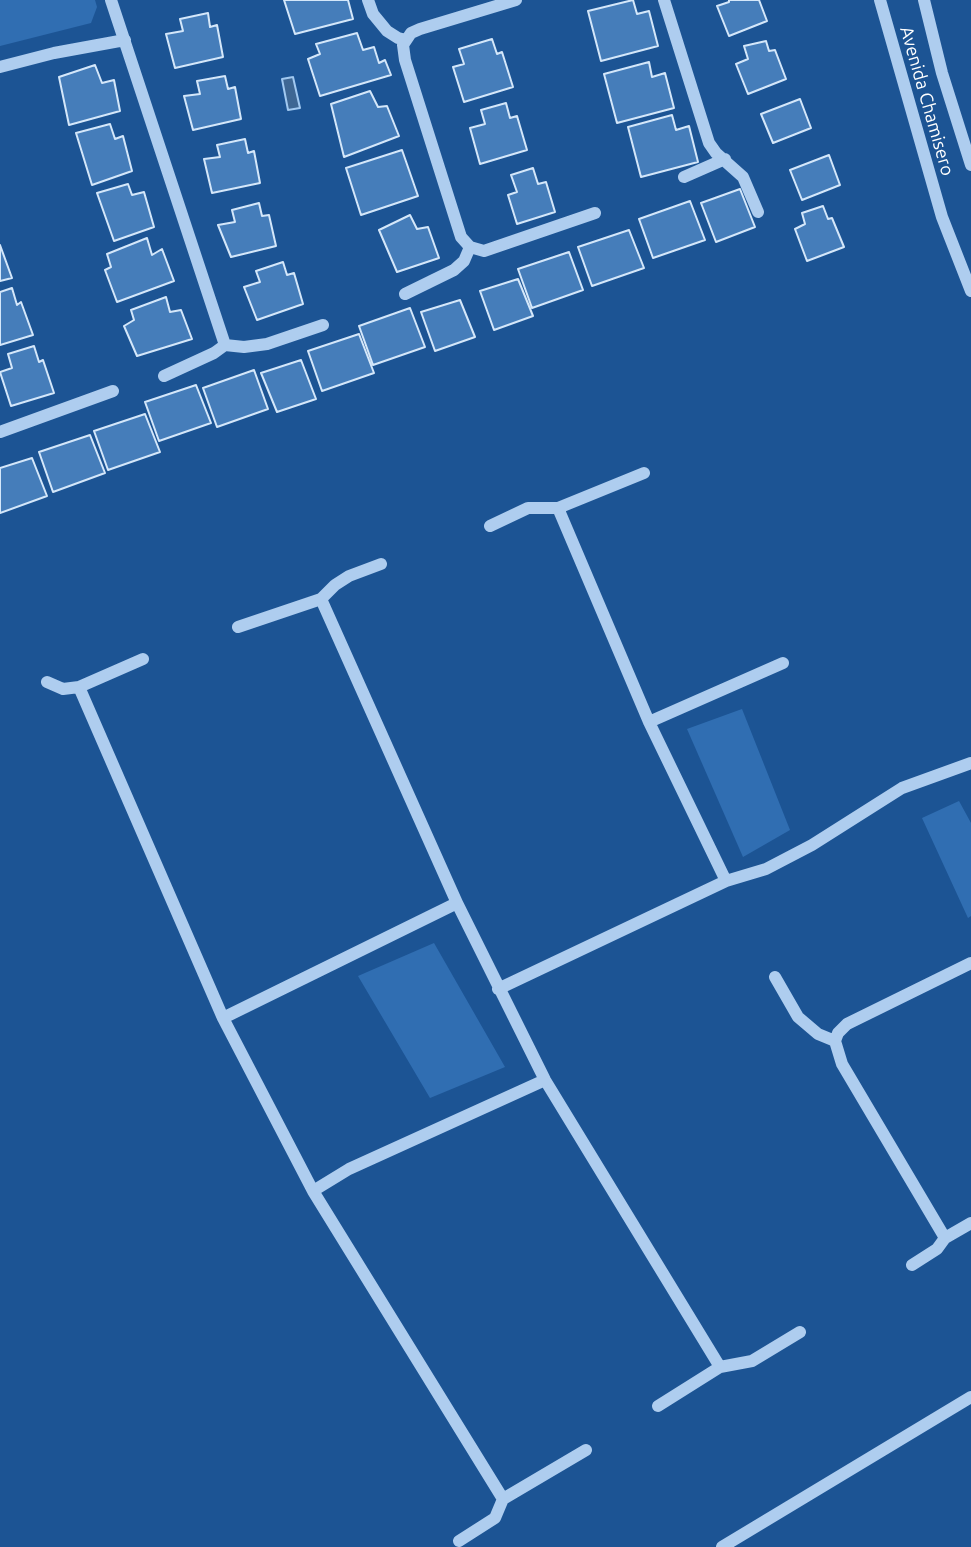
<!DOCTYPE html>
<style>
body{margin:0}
canvas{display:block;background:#1c5494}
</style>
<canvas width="971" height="1547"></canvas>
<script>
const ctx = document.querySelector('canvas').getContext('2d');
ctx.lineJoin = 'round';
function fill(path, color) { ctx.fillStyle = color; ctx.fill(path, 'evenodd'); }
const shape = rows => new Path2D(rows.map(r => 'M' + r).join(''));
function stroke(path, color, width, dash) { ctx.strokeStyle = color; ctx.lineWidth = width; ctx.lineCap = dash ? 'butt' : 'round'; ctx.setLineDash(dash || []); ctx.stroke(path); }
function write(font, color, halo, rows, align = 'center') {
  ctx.font = font + ' Ubuntu,sans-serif'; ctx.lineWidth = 5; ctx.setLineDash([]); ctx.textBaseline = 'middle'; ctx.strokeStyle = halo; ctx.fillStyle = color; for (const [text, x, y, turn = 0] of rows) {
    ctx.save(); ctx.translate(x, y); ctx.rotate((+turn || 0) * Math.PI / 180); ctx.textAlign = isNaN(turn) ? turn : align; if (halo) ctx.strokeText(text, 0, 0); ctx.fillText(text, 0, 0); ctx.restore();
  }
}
const green = shape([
 [0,0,95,0,97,7,91,23,0,46],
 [742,709,790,830,743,857,687,729],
 [959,801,971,823,971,916,968,918,922,818],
 [434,943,505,1067,430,1098,358,976]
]);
const water = shape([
 [293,77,300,108,288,110,282,79,293,77]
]);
const building = shape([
 [284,0,348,0,353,19,295,34,284,0],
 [633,0,637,14,649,11,658,46,601,61,588,11,633,0],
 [729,0,759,0,767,21,729,36,717,6,729,2,729,0],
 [208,13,210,27,217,25,223,57,175,68,166,34,183,31,180,19,208,13],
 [357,33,363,50,374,47,379,63,385,60,391,75,320,96,308,59,320,54,316,44,357,33],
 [492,39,497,54,502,52,513,87,464,102,453,67,464,64,459,49,492,39],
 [766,41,769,51,775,50,786,79,748,94,736,64,748,59,744,46,766,41],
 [649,62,652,77,665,73,674,108,617,123,604,74,649,62],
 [95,65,102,83,114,80,120,111,69,125,59,77,95,65],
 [225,76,228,89,235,87,241,119,193,130,184,96,200,94,197,81,225,76],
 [370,91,378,107,387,106,399,136,344,157,331,104,370,91],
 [800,99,811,128,773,143,761,114,800,99],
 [506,103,510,118,517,116,527,150,480,164,470,128,485,124,481,110,506,103],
 [672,115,676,130,689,126,698,162,641,177,628,127,672,115],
 [110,124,115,139,123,136,132,171,92,185,76,133,110,124],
 [245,139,248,153,254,151,260,183,212,193,204,159,220,157,217,145,245,139],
 [402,150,418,196,361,215,346,168,402,150],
 [829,155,840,185,802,200,790,170,829,155],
 [533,168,538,184,546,182,555,212,517,224,508,195,517,192,511,175,533,168],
 [128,184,132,195,144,192,154,227,114,241,97,193,128,184],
 [740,189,755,227,716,242,701,203,740,189],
 [690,201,705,240,653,258,639,219,690,201],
 [259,203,262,216,269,215,276,246,231,257,218,225,235,222,232,210,259,203],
 [823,206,828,219,832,218,844,247,807,261,795,229,805,224,802,213,823,206],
 [410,215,417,229,428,227,439,258,397,272,379,230,410,215],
 [629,230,644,268,592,286,578,247,629,230],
 [147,238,152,255,162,249,174,281,117,302,105,270,111,267,107,254,147,238],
 [0,245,12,278,0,281,0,245],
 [569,252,583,290,532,308,518,269,569,252],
 [283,262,287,275,294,273,303,304,257,320,244,287,260,282,256,271,283,262],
 [518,279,533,316,494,330,480,291,518,279],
 [12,288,17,305,21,302,33,335,0,345,0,292,12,288],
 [166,297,170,312,181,310,192,339,137,356,124,326,134,320,131,310,166,297],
 [460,300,475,337,435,351,421,312,460,300],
 [410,308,425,347,373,365,359,326,410,308],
 [359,334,374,373,322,391,308,351,359,334],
 [34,346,39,362,43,360,54,393,11,406,0,372,12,368,8,354,34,346],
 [301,360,316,399,277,412,261,373,301,360],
 [254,370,268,409,217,427,203,388,254,370],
 [196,385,211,423,159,441,145,402,196,385],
 [145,414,160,452,108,470,94,431,145,414],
 [90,435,105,473,53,492,39,452,90,435],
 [32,458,47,496,0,513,0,468,32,458]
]);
const minor = shape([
 [111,0,225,345],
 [368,0,373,14,387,31,398,38,406,40],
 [516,0,420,29,411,33,403,45,405,60,461,237,470,247,484,251,595,213],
 [664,0,709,143,716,153,743,177,758,212],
 [880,0,942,217,971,291],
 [924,0,942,73,971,165],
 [0,67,54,53,125,40],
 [684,177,725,159],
 [405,294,454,270,464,261,470,247],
 [164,376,214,353,225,345,244,347,267,344,323,325],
 [0,432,113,391],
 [558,508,649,722,726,881],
 [490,526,528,508,558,508,644,473],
 [321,599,457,903,545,1080,720,1367],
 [238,627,321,599,335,585,349,576,381,564],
 [47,682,63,689,79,687,143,659],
 [79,687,223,1018,313,1191,503,1499],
 [649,722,783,663],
 [775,977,798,1017,818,1034,835,1041],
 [498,989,726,881,766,869,812,845,902,788,971,763],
 [223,1018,457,903],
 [313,1191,349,1169,545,1080],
 [945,1238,842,1064,835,1041,838,1033,847,1024,971,963],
 [912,1265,937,1249,945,1238,971,1223],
 [658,1406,720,1367,752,1361,800,1332],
 [459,1541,495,1518,503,1499,586,1450],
 [722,1547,971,1397]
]);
const streetNames = [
 ["Avenida Chamisero",927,101,74]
];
fill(green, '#306eb2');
fill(water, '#3e6794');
stroke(water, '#a1c9f1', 2);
fill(building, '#457dba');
stroke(building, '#d4e7fa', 2);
stroke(minor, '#aecdef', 12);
write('18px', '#fff', '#1c5494', streetNames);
</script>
